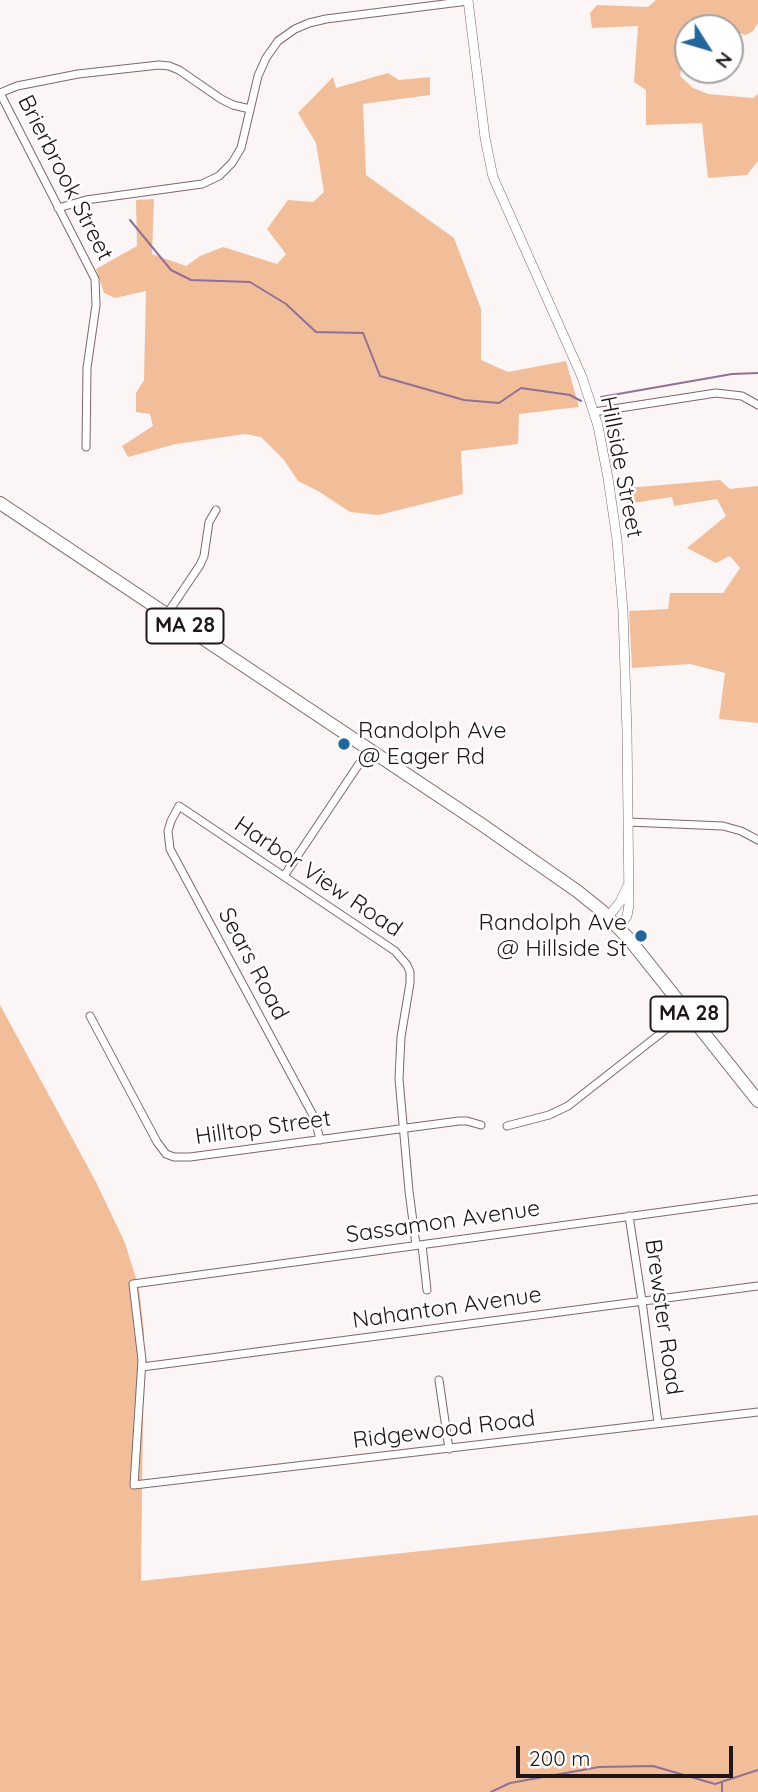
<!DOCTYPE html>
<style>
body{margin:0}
#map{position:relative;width:758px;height:1792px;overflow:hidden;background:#fbf5f6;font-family:Quicksand,sans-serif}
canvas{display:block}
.north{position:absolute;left:674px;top:14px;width:70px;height:70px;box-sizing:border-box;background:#fff;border:2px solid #a6a2a3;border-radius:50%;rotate:127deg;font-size:19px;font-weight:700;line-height:28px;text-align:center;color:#201618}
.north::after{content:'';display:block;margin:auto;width:24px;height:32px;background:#24659b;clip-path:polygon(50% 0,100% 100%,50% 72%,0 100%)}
.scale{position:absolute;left:516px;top:1746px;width:217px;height:32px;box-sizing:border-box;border:4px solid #201618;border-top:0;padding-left:9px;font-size:21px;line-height:24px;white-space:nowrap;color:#201618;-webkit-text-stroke:5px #fff;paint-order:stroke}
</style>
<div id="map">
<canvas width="758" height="1792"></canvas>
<div class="north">N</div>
<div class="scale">200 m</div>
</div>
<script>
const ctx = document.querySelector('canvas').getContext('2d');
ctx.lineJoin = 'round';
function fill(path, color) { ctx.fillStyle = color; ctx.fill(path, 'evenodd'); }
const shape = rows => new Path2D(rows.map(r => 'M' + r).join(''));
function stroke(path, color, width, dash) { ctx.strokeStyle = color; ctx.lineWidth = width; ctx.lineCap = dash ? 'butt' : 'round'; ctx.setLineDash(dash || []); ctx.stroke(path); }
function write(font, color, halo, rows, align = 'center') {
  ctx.font = font + ' Quicksand,sans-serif'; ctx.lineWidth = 5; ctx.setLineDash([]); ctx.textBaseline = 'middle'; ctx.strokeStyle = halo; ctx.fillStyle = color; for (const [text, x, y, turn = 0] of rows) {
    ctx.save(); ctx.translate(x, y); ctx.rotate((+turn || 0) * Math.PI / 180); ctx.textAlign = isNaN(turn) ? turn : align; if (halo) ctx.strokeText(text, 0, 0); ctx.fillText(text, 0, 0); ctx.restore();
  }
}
const green = shape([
 [656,0,758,0,758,23,753,31,746,35,730,30,730,28,711,25,708,28,688,28,688,46,684,54,680,76,693,88,708,94,753,98,758,94,758,161,747,175,708,178,702,123,646,125,646,90,634,82,638,26,592,28,590,13,597,5,648,7],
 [388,73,399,80,430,77,430,95,363,104,366,175,454,238,481,309,481,360,508,372,566,361,579,407,519,414,518,444,461,451,463,494,379,515,350,512,318,491,298,481,284,460,261,437,245,434,176,444,128,457,122,446,153,426,150,414,136,412,136,393,144,380,146,291,115,298,104,293,96,269,137,246,136,200,154,199,152,254,186,266,200,256,223,247,277,264,286,254,267,229,288,200,313,202,324,192,316,143,298,113,333,77,336,88],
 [720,480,730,489,758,486,758,723,719,719,725,673,690,664,632,668,629,611,668,609,670,593,723,593,740,568,730,556,716,563,687,548,726,516,717,499,674,506,672,497,627,504,627,488],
 [0,1005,96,1182,125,1243,139,1288,144,1332,141,1581,758,1515,758,1792,0,1792]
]);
const stream = shape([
 [130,220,171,270,191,280,250,282,286,304,316,332,363,333,380,376,464,400,499,403,521,388,570,395,581,401],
 [601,397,732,374,758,373],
 [491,1792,510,1783,599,1767,653,1766,715,1784,758,1770],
 [722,1792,722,1783]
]);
const minor = shape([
 [58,208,86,200,202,184,219,176,232,163,241,148,258,76,266,58,278,41,295,29,309,23,326,19,468,1],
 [594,412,716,393,742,396,758,405],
 [86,447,87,368,96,305,95,279,0,93,17,86,78,74,159,65,169,66,179,70,221,99,233,105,250,109],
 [167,614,200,565,204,556,209,522,216,510],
 [628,822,723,826,741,831,758,840],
 [284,876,369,749],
 [90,1016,157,1142,166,1154,174,1157,190,1157,459,1121,467,1121,481,1125],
 [507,1126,549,1115,568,1106,688,1012],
 [320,1140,315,1119,170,849,168,831,171,821,179,806,395,951,407,965,410,972,410,983,401,1037,399,1079,409,1191,416,1245],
 [758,1199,133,1284,142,1360,134,1485,758,1412],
 [629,1216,642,1301,658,1423],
 [422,1245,427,1290],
 [142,1367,758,1286],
 [439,1380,449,1449]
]);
const tertiary = shape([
 [468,0,485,138,493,177,582,377,598,426,608,478,617,540,623,611,627,732,629,905,627,916,619,927],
 [608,917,620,902,627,887]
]);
const primary = shape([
 [0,503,481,824,577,891,602,911,629,939,758,1101]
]);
const markers = [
 [344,744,7,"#24659b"],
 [641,936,7,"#24659b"]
];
const shields = [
 [185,626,77],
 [689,1014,77]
];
const shieldNames = [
 ["MA 28",185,626],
 ["MA 28",689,1014]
];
const streetNames = [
 ["Brierbrook Street",65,178,63],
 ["Hillside Street",621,467,79],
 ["Harbor View Road",318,877,34],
 ["Sears Road",253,964,62],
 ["Hilltop Street",263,1128,-8],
 ["Sassamon Avenue",443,1222,-8],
 ["Nahanton Avenue",447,1308,-8],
 ["Brewster Road",663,1317,82],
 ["Ridgewood Road",444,1430,-7]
];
const poiNames = [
 ["Randolph Ave",358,731],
 ["@ Eager Rd",358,757],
 ["Randolph Ave",627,923,"right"],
 ["@ Hillside St",627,949,"right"]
];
fill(green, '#f1be99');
stroke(stream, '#917096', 2);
stroke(minor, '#80666a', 9);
stroke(tertiary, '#80666a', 10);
stroke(primary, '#80666a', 14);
stroke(minor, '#fff', 7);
stroke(tertiary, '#fff', 9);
stroke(primary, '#fff', 12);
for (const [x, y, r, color] of markers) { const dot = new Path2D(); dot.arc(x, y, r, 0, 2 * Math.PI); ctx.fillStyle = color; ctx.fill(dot); stroke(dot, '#fff', 2.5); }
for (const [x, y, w] of shields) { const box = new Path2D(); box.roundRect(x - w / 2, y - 17.5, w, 35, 5); ctx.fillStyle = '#fff'; ctx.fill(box); stroke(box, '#201618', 2); }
write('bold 21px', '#201618', null, shieldNames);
write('23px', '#201618', '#fff', streetNames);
write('23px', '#201618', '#fff', poiNames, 'left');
</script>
